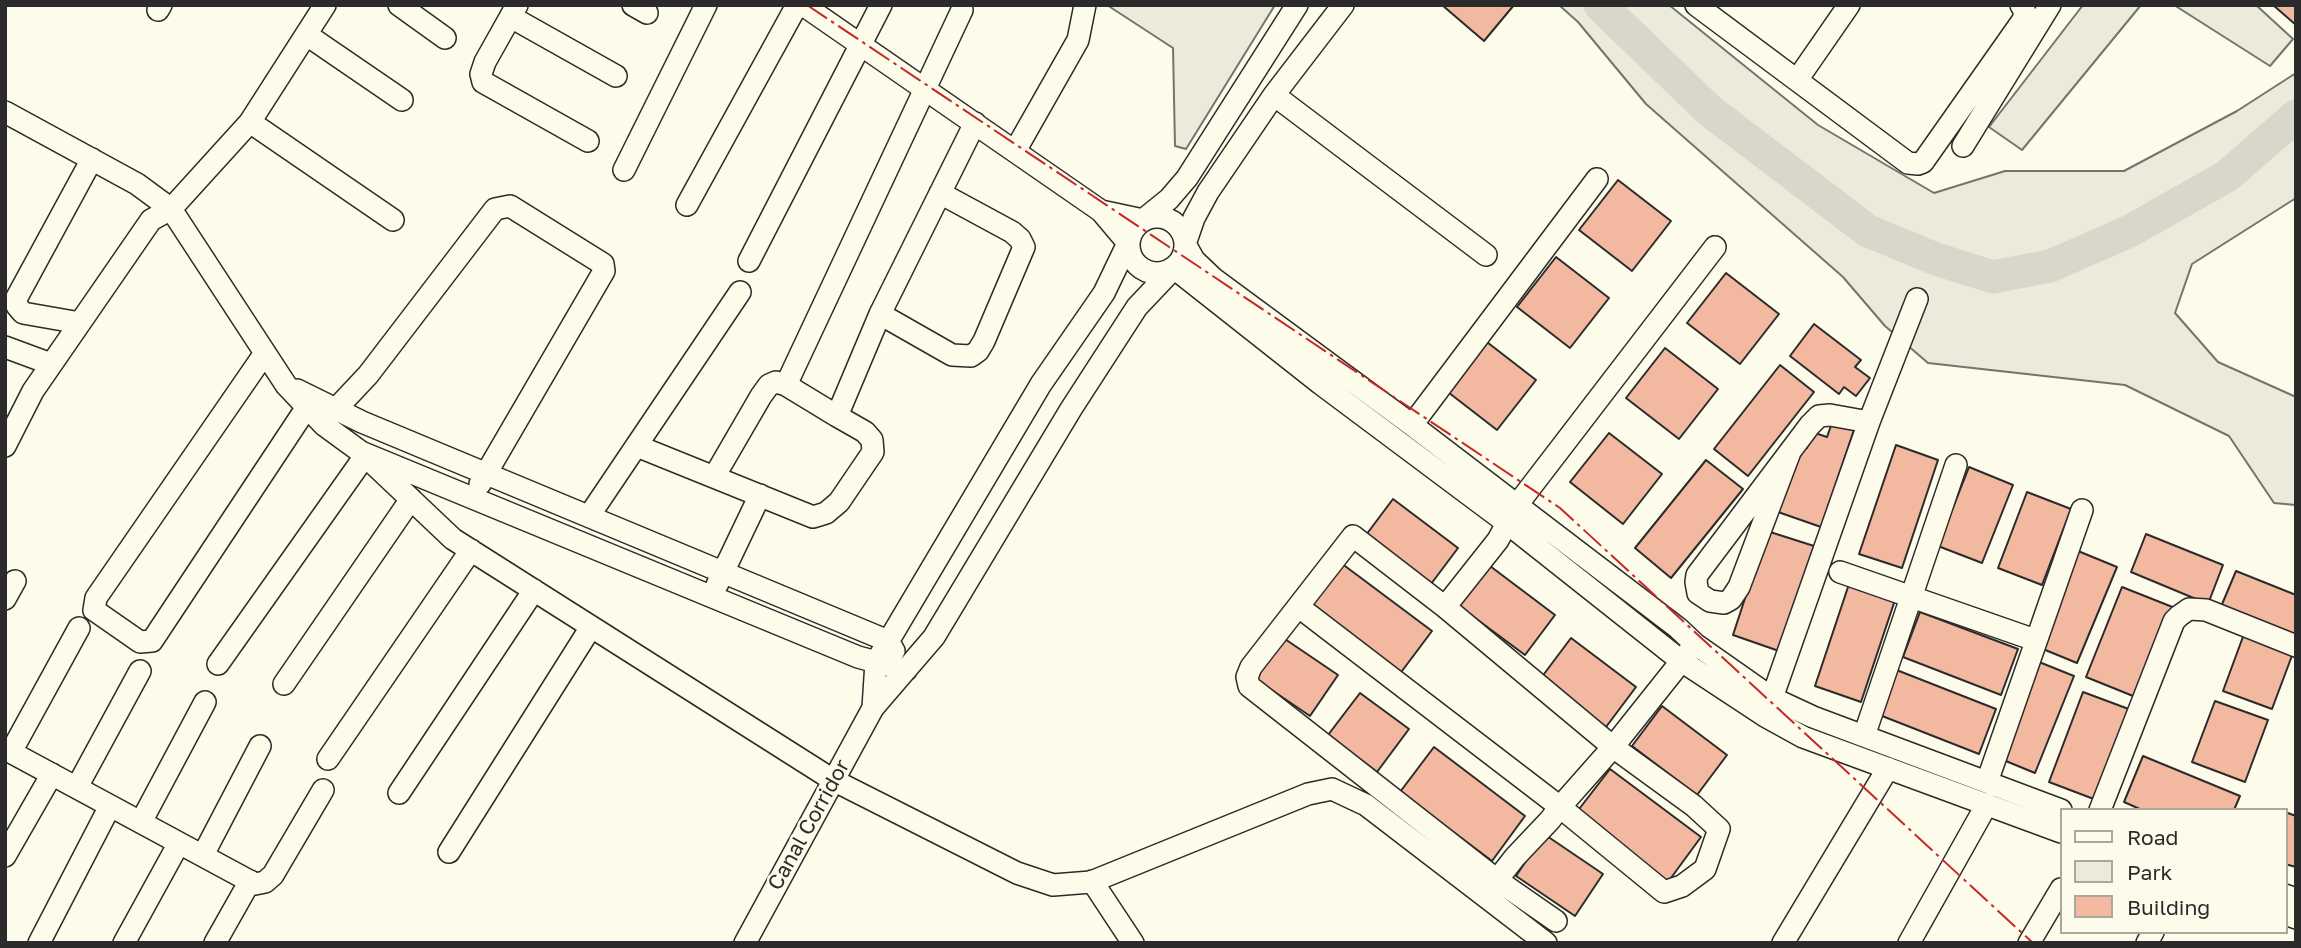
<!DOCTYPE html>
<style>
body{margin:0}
#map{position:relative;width:2301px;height:948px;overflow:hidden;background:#fdfbea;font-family:"Golos Text",sans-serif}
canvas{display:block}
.frame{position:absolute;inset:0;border:7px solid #2b2b2b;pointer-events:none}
.legend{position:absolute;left:2060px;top:808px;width:228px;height:126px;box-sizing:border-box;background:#fdfbea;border:2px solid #a9a89e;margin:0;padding:9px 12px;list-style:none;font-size:21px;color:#2b2b2b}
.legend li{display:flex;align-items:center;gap:14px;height:35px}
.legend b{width:35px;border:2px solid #a9a89e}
</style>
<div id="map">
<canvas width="2301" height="948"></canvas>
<div class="frame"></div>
<ul class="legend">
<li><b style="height:9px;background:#fdfbea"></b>Road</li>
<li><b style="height:19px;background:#ecebdb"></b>Park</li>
<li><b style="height:19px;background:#f2b8a0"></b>Building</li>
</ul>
</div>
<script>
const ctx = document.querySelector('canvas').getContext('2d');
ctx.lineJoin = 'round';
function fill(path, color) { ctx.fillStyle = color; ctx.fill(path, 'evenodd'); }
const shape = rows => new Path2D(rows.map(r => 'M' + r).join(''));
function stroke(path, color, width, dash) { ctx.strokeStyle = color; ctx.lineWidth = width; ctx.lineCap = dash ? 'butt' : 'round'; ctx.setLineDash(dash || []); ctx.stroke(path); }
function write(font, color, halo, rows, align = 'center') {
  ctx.font = font + ' "Golos Text",sans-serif'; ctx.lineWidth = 5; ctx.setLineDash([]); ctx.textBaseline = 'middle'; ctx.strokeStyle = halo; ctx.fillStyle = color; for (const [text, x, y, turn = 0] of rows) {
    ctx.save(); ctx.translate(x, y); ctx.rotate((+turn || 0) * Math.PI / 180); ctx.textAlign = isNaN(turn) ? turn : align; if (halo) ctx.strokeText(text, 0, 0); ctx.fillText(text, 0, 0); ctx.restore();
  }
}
const green = shape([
 [1107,5,1275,5,1186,149,1175,146,1173,48,1107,5],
 [1559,5,1669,5,1818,125,1934,193,2005,171,2124,171,2237,111,2296,73,2296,198,2192,264,2175,313,2218,362,2296,397,2296,505,2274,503,2229,436,2125,385,1928,363,1885,326,1843,277,1646,104,1578,22,1559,5],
 [2083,5,2141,5,2022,150,1989,127,2083,5],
 [2174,5,2256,5,2293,39,2270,66,2174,5]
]);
const river = shape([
 [1600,5,1710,111,1868,231,1936,259,1993,277,2050,266,2130,231,2227,176,2296,116]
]);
const building = shape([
 [1442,5,1514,5,1484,41,1442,5],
 [2273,5,2296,5,2296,25,2273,5],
 [1618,180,1671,221,1632,271,1579,230,1618,180],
 [1556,257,1609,298,1570,348,1517,307,1556,257],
 [1726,273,1779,314,1740,364,1687,323,1726,273],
 [1814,324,1861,360,1855,367,1870,378,1856,396,1844,387,1839,394,1790,356,1814,324],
 [1483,339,1536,380,1497,430,1444,389,1483,339],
 [1665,348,1718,389,1679,439,1626,398,1665,348],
 [1780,365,1814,392,1748,476,1714,449,1780,365],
 [1833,420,1855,427,1821,527,1778,512,1800,446,1807,448,1812,432,1827,437,1833,420],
 [1609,433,1662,474,1623,524,1570,482,1609,433],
 [1896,445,1938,460,1902,568,1859,554,1896,445],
 [1706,460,1743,489,1671,578,1635,548,1706,460],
 [1969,467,2013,485,1982,563,1938,546,1969,467],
 [2027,492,2071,509,2042,585,1998,568,2027,492],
 [1393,499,1458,548,1428,588,1363,539,1393,499],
 [1767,531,1814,546,1779,651,1733,635,1767,531],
 [2146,534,2223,565,2208,604,2131,572,2146,534],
 [2078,551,2117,567,2077,663,2038,647,2078,551],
 [1341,563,1432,631,1399,675,1307,607,1341,563],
 [1490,566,1555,615,1525,655,1459,606,1490,566],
 [2236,571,2296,595,2296,640,2220,609,2236,571],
 [1849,584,1895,600,1861,702,1815,686,1849,584],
 [2122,587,2175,608,2138,698,2086,677,2122,587],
 [1920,612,2018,649,2001,695,1903,657,1920,612],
 [2244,634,2293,653,2272,709,2223,691,2244,634],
 [1279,635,1338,675,1310,716,1251,676,1279,635],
 [1571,638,1636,687,1606,727,1541,678,1571,638],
 [2034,660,2074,676,2035,773,1996,757,2034,660],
 [1894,669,1996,709,1979,754,1877,714,1894,669],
 [2083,692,2134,711,2099,801,2049,782,2083,692],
 [1360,693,1409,729,1377,772,1328,735,1360,693],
 [2215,701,2268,720,2245,782,2192,762,2215,701],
 [1662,706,1727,755,1697,795,1632,746,1662,706],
 [1434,747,1525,816,1492,861,1400,792,1434,747],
 [2143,756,2240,796,2234,810,2142,810,2124,802,2143,756],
 [1610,769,1701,837,1668,882,1576,813,1610,769],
 [2285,812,2296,816,2296,867,2285,864,2285,812],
 [1544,834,1603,874,1575,916,1516,876,1544,834]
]);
const minor = shape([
 [399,5,445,38],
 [517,5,485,62,481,74,483,82,588,141],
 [633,5,647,13],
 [803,5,1101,211,1128,243,1104,293,1041,384,876,662,873,708],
 [1343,5,1274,95,1208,192,1194,218,1185,244,1194,260,1214,279,1412,425,1678,628,1695,644,1772,698,1813,717,2061,810],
 [1696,5,1908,163,1918,164,1923,162,2023,20,2025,12,2021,5],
 [158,10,161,5],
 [511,17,616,76],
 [307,35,402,100],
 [1797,80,1849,5],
 [1274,95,1486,255],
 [5,112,137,184,171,209,286,385,324,425,361,452,858,657,906,670],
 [250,122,393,220],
 [1963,146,2050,5],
 [1015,151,1078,40,1085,5],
 [624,170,706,5],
 [687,205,797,5],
 [1101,211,1143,220,1169,199,1187,178,1297,5],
 '1129 245a28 28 0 1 1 56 0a28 28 0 1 1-56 0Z',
 [749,261,881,5],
 [880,314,952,355,971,356,978,351,984,341,1024,247,1020,239,1012,232,940,193],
 [80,323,23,313,17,306,16,299,92,159],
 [5,347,51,364],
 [265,353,96,598,94,610,140,642,152,641,307,407],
 [786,385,962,10],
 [297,390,362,422,888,641,894,651],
 [336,409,368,375,495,209,510,206,603,264,604,271,480,484],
 [837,416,880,314,975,123],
 [1412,425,1597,179],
 [5,446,33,391,151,220,171,209,250,122,325,5],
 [637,446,813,517,826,513,839,502,873,452,872,440,865,432,837,416,786,385,776,382,769,385,761,396,714,477],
 [361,452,453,539,833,780,1017,873,1053,885,1091,882,1308,794,1332,789,1366,805,1546,943],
 [1790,452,1739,587,1731,599,1724,603,1710,601,1698,593,1696,582,1697,575,1810,425,1819,416,1830,415,1869,422],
 [589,516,740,292],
 [1840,572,2035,640],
 [717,585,760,495],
 [5,599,15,581],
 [1299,607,1560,807,1664,892,1682,886,1705,869,1719,829,1694,806,1613,747,1445,607,1353,536,1251,667,1247,677,1249,686,1497,880,1515,857,1550,820,1560,807,1613,747,1695,644],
 [1445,607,1498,540,1517,505,1715,247],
 [218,664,365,456],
 [284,684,411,499],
 [1772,698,1869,422,1917,299],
 [1864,736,1956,465],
 [5,749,255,884,265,882,273,875,323,790],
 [11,752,79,628],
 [328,759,471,550],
 [1987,782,2082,510],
 [77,787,140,671],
 [399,793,534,590],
 [2100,810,2174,621,2179,616,2189,609,2206,610,2296,646],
 [141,822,205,702],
 [449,852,591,627],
 [203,855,260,746],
 [5,856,52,774],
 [1497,880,1556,921],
 [1092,881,1133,943],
 [2285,895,2296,899],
 [2285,914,2296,918],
 [39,943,110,806],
 [124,943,179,843],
 [215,943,250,881],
 [745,943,873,708,934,637,1071,409,1137,307,1174,268,1321,384,1507,523,1680,660,1765,716,1803,737,2061,832],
 [1783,943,1888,768],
 [1909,943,1987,804],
 [2029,943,2061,889],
 [2147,943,2153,932]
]);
const power = shape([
 [807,5,1560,508,2033,943]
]);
const streetNames = [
 ["Canal Corridor",809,825,-61]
];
fill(green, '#ecebdb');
stroke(green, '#74746e', 2);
stroke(river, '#d8d7c9', 33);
fill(building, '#f2b8a0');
stroke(building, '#2b2b2b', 2);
stroke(minor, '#2b2b2b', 24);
stroke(minor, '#fdfbea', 21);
stroke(power, '#c62828', 2, [24, 5, 3.5, 5]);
write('21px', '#2b2b2b', '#fdfbea', streetNames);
</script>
